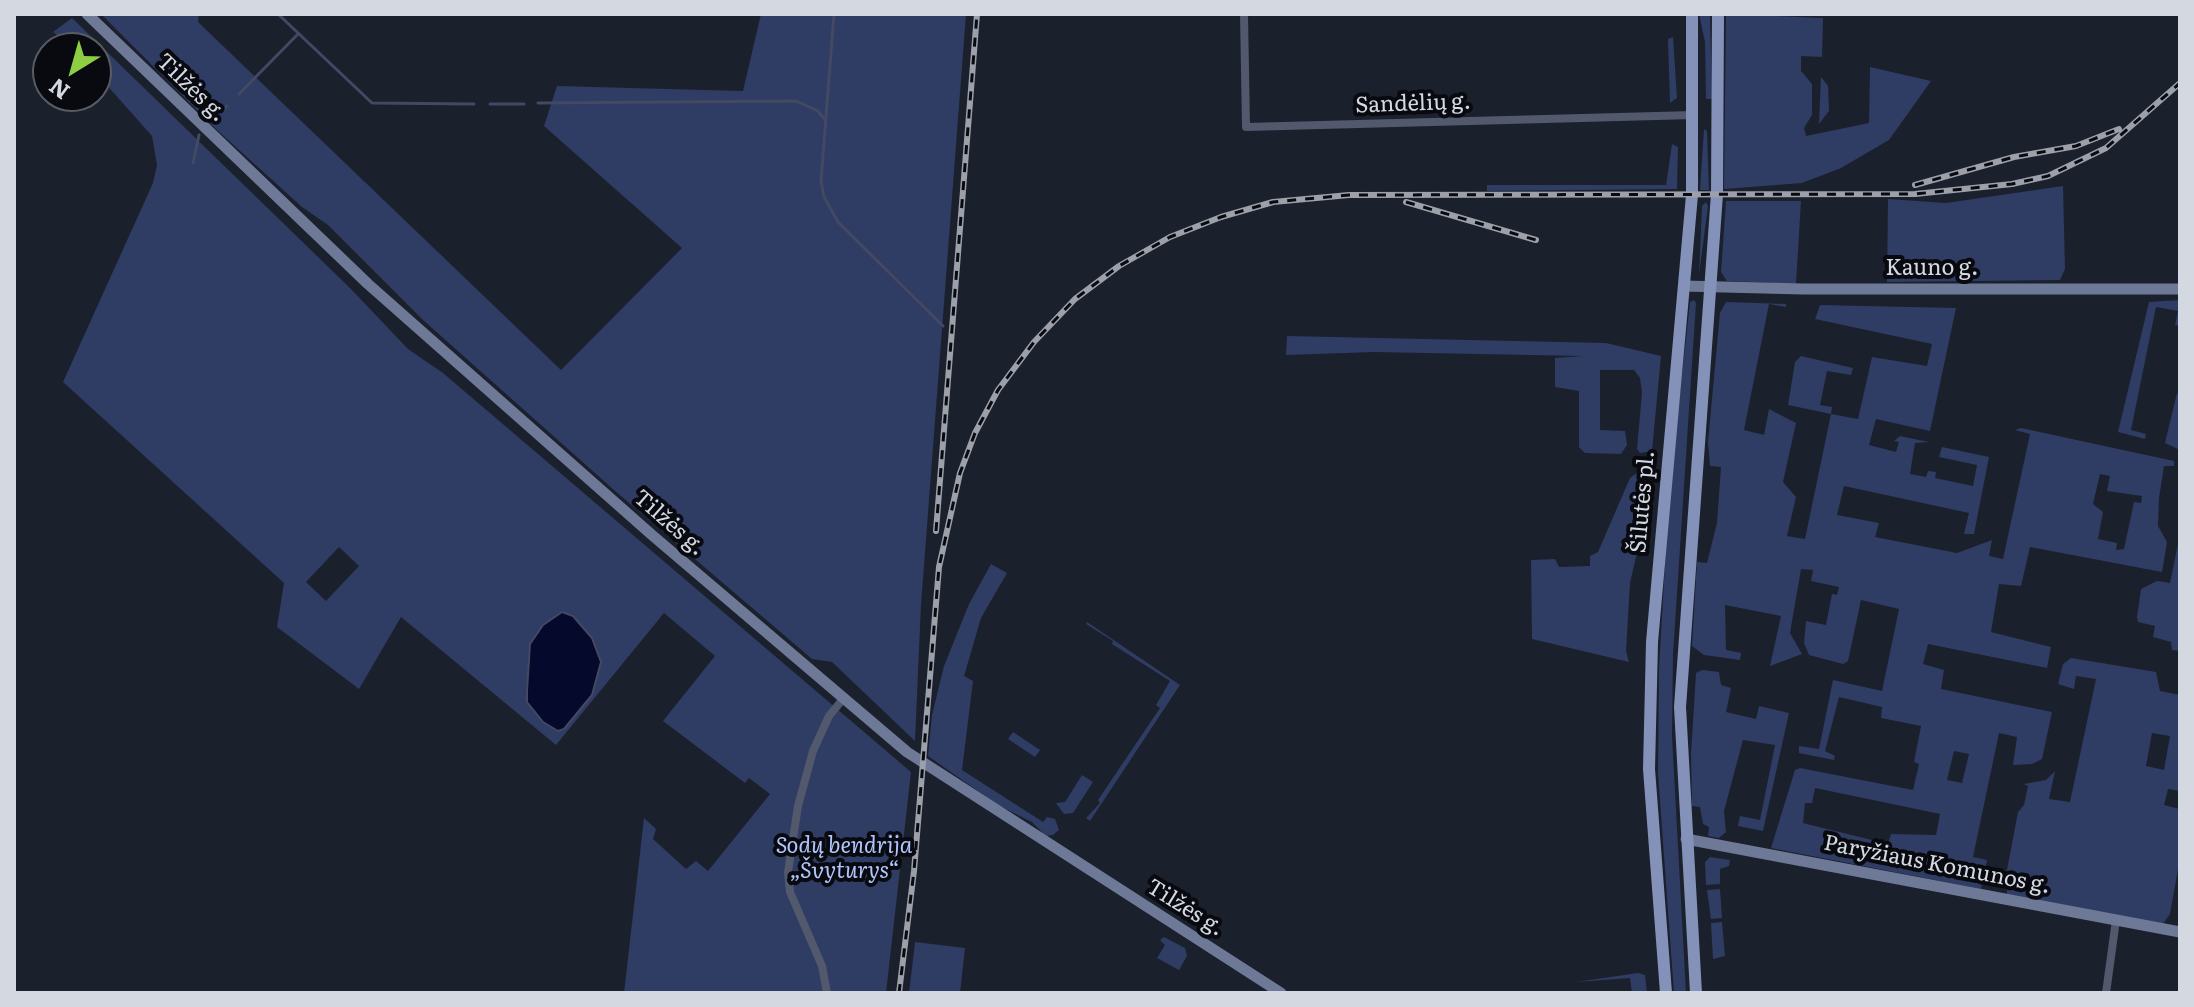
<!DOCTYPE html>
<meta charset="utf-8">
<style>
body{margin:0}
#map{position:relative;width:2194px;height:1007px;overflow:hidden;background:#1b202d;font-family:Literata,serif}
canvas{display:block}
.frame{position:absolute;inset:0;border:16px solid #d4d8e1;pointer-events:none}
.north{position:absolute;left:32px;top:32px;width:80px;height:80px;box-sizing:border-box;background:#080a10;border:2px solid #5a5c64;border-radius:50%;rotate:217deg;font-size:22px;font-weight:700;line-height:32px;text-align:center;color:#d4d8e1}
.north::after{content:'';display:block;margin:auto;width:28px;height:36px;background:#8ece43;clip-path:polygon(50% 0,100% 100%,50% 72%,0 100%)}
</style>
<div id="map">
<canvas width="2194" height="1007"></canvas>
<div class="frame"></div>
<div class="north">N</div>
</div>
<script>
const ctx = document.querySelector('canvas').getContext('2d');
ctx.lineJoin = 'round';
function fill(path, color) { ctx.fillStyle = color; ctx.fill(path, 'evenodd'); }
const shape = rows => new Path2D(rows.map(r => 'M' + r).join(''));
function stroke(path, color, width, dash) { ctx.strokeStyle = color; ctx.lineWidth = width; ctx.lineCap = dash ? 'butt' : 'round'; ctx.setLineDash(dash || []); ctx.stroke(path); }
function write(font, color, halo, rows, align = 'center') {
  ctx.font = font + ' Literata,serif'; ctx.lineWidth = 8; ctx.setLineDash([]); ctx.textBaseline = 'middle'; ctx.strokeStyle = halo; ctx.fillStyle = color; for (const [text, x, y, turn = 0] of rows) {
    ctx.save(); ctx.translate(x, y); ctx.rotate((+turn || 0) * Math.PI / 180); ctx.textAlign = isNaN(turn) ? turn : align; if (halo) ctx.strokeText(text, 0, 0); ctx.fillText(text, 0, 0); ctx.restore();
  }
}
const green = shape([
 [101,14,199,14,198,22,561,370,682,248,544,126,557,86,743,91,761,14,966,14,921,605,915,741,832,662,812,659,614,490,423,320,328,225,302,207,217,130],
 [1699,14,1710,14,1712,99,1706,99,1705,42],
 [1726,14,1823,18,1822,57,1801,56,1801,71,1812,84,1812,115,1804,128,1806,136,1869,123,1870,67,1931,81,1889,140,1841,168,1802,183,1724,189],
 [72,18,351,289,408,349,443,373,911,772,886,993,624,993,644,818,656,829,653,839,686,869,696,861,708,871,770,794,749,778,745,783,663,721,715,656,664,613,556,745,401,617,359,689,277,627,284,583,63,382,153,183,157,165,152,136,96,73,96,48,74,48,53,32],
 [339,547,359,566,326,601,306,582],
 [1673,37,1677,98,1670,103,1668,39],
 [1821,77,1828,86,1829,111,1819,124],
 [1704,129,1707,131,1709,190,1700,190],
 [1672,144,1678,147,1677,189,1487,191,1487,185,1666,185],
 [2063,186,2065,269,2060,280,1887,282,1888,199,1946,203],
 [1726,201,1801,201,1796,284,1727,281,1721,272],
 [1706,202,1708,206,1699,275,1702,206],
 [1694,300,1696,303,1673,655,1672,736,1686,993,1674,993,1658,773,1659,669,1669,495,1690,302],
 [2180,300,2180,326,2175,325,2178,311,2156,307,2131,430,2146,434,2145,439,2118,432,2149,302],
 [1726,302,1786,304,1786,307,1769,304,1744,430,1764,435,1769,409,1796,423,1783,482,1796,497,1787,536,1805,539,1831,414,1788,405,1795,362,1801,356,1853,368,1851,375,1827,371,1820,405,1832,407,1831,414,1858,419,1872,357,1927,366,1932,344,1815,319,1820,305,1956,308,1930,431,1876,419,1869,445,1896,452,1899,442,1894,441,1900,436,1929,442,1915,443,1910,474,1926,477,1928,471,1936,472,1935,478,1973,486,1977,465,1939,457,1942,447,1989,457,1974,534,1964,534,1969,513,1844,486,1837,515,1879,523,1875,537,1957,553,1992,540,1989,556,2003,559,2030,434,2015,430,2021,428,2174,461,2174,466,2164,466,2159,498,2158,526,2167,542,2162,572,2030,547,2021,586,1999,584,1991,632,2051,647,2047,668,1928,644,1923,664,1944,670,1941,689,2052,712,2042,759,2032,764,2013,765,2017,737,1999,733,1973,857,1987,860,1981,889,1771,848,1795,770,1800,768,1913,790,1919,764,1914,762,1921,726,1881,718,1882,707,1839,697,1825,751,1835,756,1834,760,1799,753,1799,746,1819,749,1833,680,1882,691,1899,609,1861,600,1848,661,1843,664,1809,655,1804,643,1806,621,1826,625,1832,594,1837,595,1839,587,1811,581,1813,570,1801,569,1790,633,1802,654,1770,666,1781,616,1725,605,1726,650,1741,653,1740,660,1704,655,1692,646,1697,562,1707,563,1717,523,1721,467,1710,466,1708,442,1720,313],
 [2100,474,2110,476,2107,491,2142,496,2141,503,2134,502,2124,549,2116,550,2117,543,2098,539,2103,512,2093,504],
 [1954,751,1969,754,1962,783,1947,780],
 [1815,788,1940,814,1936,835,1891,834,1888,844,1803,823,1805,803,1812,803],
 [1287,336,1606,343,1661,356,1652,451,1640,453,1637,449,1642,393,1640,378,1634,370,1600,370,1600,430,1625,431,1627,445,1621,454,1585,453,1579,447,1579,391,1555,387,1555,358,1583,356,1374,352,1286,355],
 [2177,393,2180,394,2180,450,2165,443],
 [1645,467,1650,470,1646,510,1652,510,1647,549,1638,548,1630,583,1626,651,1629,662,1532,639,1531,560,1555,559,1559,567,1590,566,1590,556,1598,552,1630,478],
 [2178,544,2180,544,2180,651,2172,650,2171,642,2153,637,2155,626,2138,622,2137,617,2141,589,2157,581,2170,583],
 [991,564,1007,573,981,618,964,676,973,681,962,770,1043,822,1047,817,1055,819,1059,830,1053,835,1046,836,1032,822,998,805,928,756,932,715,944,666,969,604],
 [1087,622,1180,685,1090,821,1086,818,1100,803,1098,800,1160,708,1156,705,1170,681,1112,644,1113,641,1086,624],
 [2071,658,2156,672,2160,691,2180,695,2180,791,2168,789,2164,805,2180,809,2180,858,2170,914,2163,924,2007,894,2007,870,2018,812,2024,805,2028,786,2024,784,2046,780,2055,771,2049,799,2070,802,2096,679,2076,676,2074,689,2058,684,2063,664],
 [2152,733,2170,736,2164,770,2146,766],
 [1702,670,1719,672,1721,685,1731,688,1726,712,1756,719,1759,706,1789,713,1763,831,1738,826,1740,816,1760,820,1775,745,1743,740,1724,811,1726,832,1719,838,1708,836,1709,827,1703,824,1700,807,1692,806,1691,754,1696,673],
 [1013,732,1040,750,1035,757,1008,739],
 [1082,775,1093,782,1073,813,1064,814,1056,803,1065,802],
 [1710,857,1730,860,1729,866,1720,869,1720,884,1706,885,1705,862],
 [1720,889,1722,918,1711,919,1707,890],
 [1722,922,1725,956,1713,959,1711,923],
 [1164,937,1185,948,1187,956,1179,970,1157,958,1165,945,1160,940],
 [915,942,965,948,960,993,909,993],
 [1638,973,1645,975,1647,993,1632,993,1630,978,1576,982]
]);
const water = shape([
 [562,612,573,616,592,638,601,662,592,695,564,729,558,731,543,722,527,702,527,691,530,644,543,625,562,612]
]);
const stream = shape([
 [278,14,372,103,474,104],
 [834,14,821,181,824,197,838,222,943,326],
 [239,94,298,34],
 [538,103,796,101,818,111,826,121],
 [490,104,524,104],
 [223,110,227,106],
 [193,163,199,135]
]);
const street = shape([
 [1244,14,1246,127,1694,115],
 [827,993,822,966,790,892,788,872,798,806,813,751,829,716,843,699],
 [2106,993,2116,920]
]);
const secondary = shape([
 [87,14,368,284,652,535,907,752,1281,993],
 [1684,286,1803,289,2180,289],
 [1686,839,2180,932]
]);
const primary = shape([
 [1666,993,1649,769,1652,642,1692,195,1692,14],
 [1696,993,1680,707,1717,194,1718,14]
]);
const rail = shape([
 [1915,185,2014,157,2076,146,2119,129],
 [1406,202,1536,240],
 [936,531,977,14],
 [899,993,914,871,939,567,960,473,975,433,998,390,1034,342,1075,299,1119,266,1170,237,1221,217,1273,202,1349,195,1915,194,2012,184,2048,176,2106,148,2180,83]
]);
const streetNames = [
 ["Tilžės g.",191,88,44],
 ["Sandėlių g.",1413,104,-2],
 ["Kauno g.",1932,269],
 ["Šilutės pl.",1643,502,-85],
 ["Tilžės g.",669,523,41],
 ["Paryžiaus Komunos g.",1937,865,11],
 ["Tilžės g.",1185,908,32]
];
const parkNames = [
 ["Sodų bendrija",844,847],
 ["„Švyturys“",844,872]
];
fill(green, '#2f3c63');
fill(water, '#050a2d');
stroke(water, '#434863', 2);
stroke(stream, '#434863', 3);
stroke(street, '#52596c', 8);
stroke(secondary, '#6e7998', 11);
stroke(primary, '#8492b9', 12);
stroke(rail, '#9ca0aa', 6);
stroke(rail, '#080a10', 3, [9]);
write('22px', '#d4d8e1', '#080a10', streetNames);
write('italic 22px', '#b0c5fc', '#080a10', parkNames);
</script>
